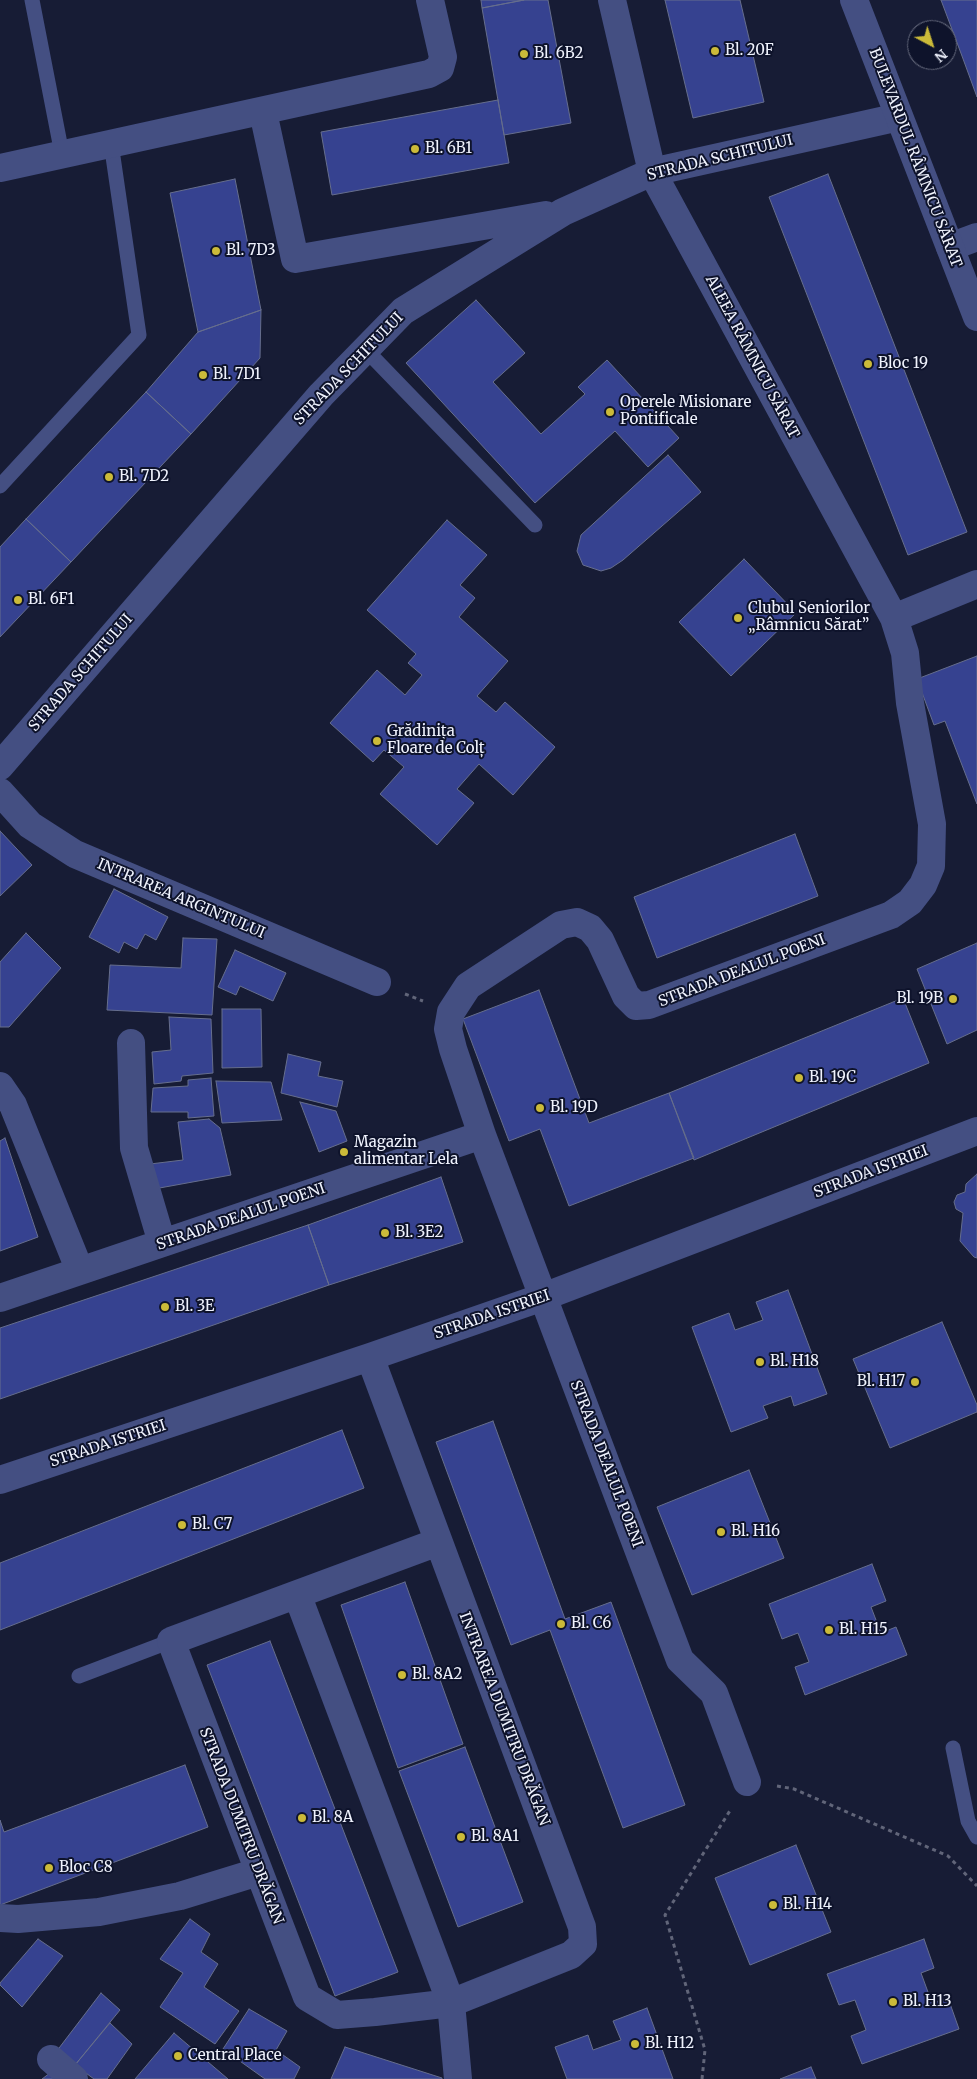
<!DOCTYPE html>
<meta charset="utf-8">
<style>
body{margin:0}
#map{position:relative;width:977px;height:2079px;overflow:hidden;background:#171c35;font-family:Merriweather,serif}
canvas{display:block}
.north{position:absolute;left:907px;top:20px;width:50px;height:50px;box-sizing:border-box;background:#0e132b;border:1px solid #686c7f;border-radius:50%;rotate:140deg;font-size:14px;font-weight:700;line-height:20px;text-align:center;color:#eff2fd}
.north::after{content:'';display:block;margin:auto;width:18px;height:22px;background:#cbba39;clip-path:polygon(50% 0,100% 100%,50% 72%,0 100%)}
</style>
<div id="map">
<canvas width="977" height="2079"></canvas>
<div class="north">N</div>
</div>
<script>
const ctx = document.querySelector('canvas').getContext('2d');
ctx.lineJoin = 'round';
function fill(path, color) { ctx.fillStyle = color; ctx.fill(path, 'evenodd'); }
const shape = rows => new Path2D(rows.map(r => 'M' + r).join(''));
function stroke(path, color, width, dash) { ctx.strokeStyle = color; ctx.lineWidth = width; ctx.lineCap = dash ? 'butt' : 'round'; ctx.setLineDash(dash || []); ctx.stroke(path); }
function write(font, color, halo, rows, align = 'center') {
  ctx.font = font + ' Merriweather,serif'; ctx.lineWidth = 4; ctx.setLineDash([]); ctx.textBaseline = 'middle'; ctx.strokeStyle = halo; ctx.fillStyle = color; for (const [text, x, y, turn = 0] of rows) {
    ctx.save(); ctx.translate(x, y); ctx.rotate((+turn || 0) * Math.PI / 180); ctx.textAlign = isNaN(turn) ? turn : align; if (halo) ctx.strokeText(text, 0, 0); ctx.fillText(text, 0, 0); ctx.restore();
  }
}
const building = shape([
 [481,0,524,0,482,8,481,0],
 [524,0,548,0,571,123,504,135,482,8,524,0],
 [665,0,740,0,764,102,693,118,665,0],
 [941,0,977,0,977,97,962,56,941,0],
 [498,100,509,163,332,195,321,132,498,100],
 [828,174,967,532,908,555,769,197,828,174],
 [235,179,261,310,198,332,170,193,235,179],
 [476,300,525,353,493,382,541,434,585,394,578,387,607,360,679,438,648,467,615,431,535,503,406,363,476,300],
 [261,310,260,358,191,434,146,392,198,332,261,310],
 [146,392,191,434,71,562,26,519,146,392],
 [668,455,701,492,623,560,611,568,601,571,583,565,577,551,581,535,668,455],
 [26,519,71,562,0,637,0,547,26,519],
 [447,520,487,555,460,585,475,598,459,617,508,661,477,696,496,712,505,702,555,747,513,795,479,764,457,789,474,803,437,845,380,794,404,767,384,750,373,762,330,723,377,670,405,695,422,675,408,663,416,654,367,610,447,520],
 [744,559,796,613,731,676,679,622,744,559],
 [977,656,977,804,945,721,934,725,917,679,977,656],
 [0,831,32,865,0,896,0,831],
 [795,834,818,896,657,958,634,897,795,834],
 [114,889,168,917,156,940,145,934,137,949,124,942,119,953,89,937,114,889],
 [26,933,61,968,9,1027,0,1027,0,962,26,933],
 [183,938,217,939,212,1015,107,1010,110,965,181,968,183,938],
 [977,943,977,1030,947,1044,917,969,977,943],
 [235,950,286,973,273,1001,240,986,236,995,218,987,235,950],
 [539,990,589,1123,669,1093,694,1158,569,1206,540,1129,509,1141,463,1019,539,990],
 [903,998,929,1063,694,1160,669,1093,903,998],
 [222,1009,261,1009,262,1067,222,1068,222,1009],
 [169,1017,211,1019,213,1073,182,1076,181,1081,154,1084,152,1052,171,1050,169,1017],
 [288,1054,321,1062,318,1076,343,1081,337,1107,281,1093,288,1054],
 [211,1078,214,1116,188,1118,188,1112,151,1112,153,1088,188,1086,188,1080,211,1078],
 [216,1081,271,1082,282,1120,222,1123,216,1081],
 [300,1102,336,1111,347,1141,319,1152,300,1102],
 [209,1119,220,1128,231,1175,154,1189,150,1164,183,1160,178,1122,209,1119],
 [5,1138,38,1237,0,1251,0,1141,5,1138],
 [977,1174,977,1258,974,1257,960,1241,963,1213,956,1209,954,1202,957,1195,965,1192,966,1184,977,1174],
 [441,1177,463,1242,329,1285,308,1225,441,1177],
 [308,1225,329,1285,0,1399,0,1328,308,1225],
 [788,1290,827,1394,794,1406,791,1396,763,1406,768,1418,731,1432,692,1327,729,1313,735,1330,763,1320,756,1302,788,1290],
 [942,1322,977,1405,977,1412,890,1448,853,1359,942,1322],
 [493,1421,565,1619,611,1602,685,1805,623,1828,550,1630,511,1645,436,1442,493,1421],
 [342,1430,364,1488,0,1630,0,1563,342,1430],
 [749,1470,784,1558,692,1595,657,1507,749,1470],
 [872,1564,886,1601,871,1607,881,1633,896,1627,907,1655,805,1695,795,1667,809,1662,798,1633,782,1639,769,1604,872,1564],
 [405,1582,463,1744,398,1768,341,1605,405,1582],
 [270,1641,398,1972,335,1996,207,1665,270,1641],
 [465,1747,523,1902,458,1927,399,1771,465,1747],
 [185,1765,208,1827,0,1905,0,1820,4,1832,185,1765],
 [796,1845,831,1932,750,1965,715,1878,796,1845],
 [190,1919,210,1934,201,1952,218,1964,204,1987,239,2011,215,2044,160,2007,183,1973,160,1959,190,1919],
 [38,1939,63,1956,22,2007,0,1985,0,1983,38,1939],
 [924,1939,934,1968,921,1973,932,2003,948,1998,959,2029,862,2064,851,2036,866,2030,855,2000,839,2005,827,1974,924,1939],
 [101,1993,120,2010,75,2065,56,2052,101,1993],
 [647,2008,673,2079,567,2079,555,2047,588,2035,593,2050,621,2040,613,2021,647,2008],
 [249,2009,287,2031,276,2050,300,2067,294,2079,265,2079,223,2049,249,2009],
 [110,2023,132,2044,107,2079,94,2079,75,2065,110,2023],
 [174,2033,228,2079,135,2079,174,2033],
 [345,2047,442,2078,442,2079,331,2079,345,2047],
 [811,2067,816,2079,780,2079,811,2067],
 [50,2073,57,2079,42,2079,50,2073]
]);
const path = shape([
 [405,994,423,1001],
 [777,1786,794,1789,948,1856,977,1886],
 [702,2079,705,2050,665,1915,731,1809]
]);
const service = shape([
 [32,0,62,154],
 [365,349,535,525],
 [0,486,139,335,111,143],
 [79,1676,171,1641],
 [953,1748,968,1821,977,1837]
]);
const minor = shape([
 [612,0,652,172,894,618,905,653,910,703,932,824,931,866,923,885,910,902,891,915,649,1005,636,1006,626,996,600,940,590,928,577,922,561,925,468,986,451,1012,448,1029,453,1049,482,1135,680,1660,714,1693,747,1782],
 [263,112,295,259,546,215],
 [0,168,429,74,440,68,443,57,430,0],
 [950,247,977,237],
 [894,618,977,584],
 [0,766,321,395,403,311,563,212,652,172,899,117],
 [0,792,30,825,75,854,377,982],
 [131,1043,134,1148,162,1243],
 [0,1086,13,1105,80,1271],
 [0,1298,482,1135],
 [370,1357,582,1927,583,1944,571,1955,451,2003,375,2012,337,2015,307,1997,171,1641,438,1542],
 [0,1480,370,1357,543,1297,977,1131],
 [297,1594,451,2003,458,2079],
 [0,1918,18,1919,99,1912,180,1896,258,1872],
 [51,2059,74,2079]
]);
const tertiary = shape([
 [854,0,977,317]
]);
const markers = [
 [715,51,5,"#cbba39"],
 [524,54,5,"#cbba39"],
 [415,149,5,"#cbba39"],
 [216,251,5,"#cbba39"],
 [868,364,5,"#cbba39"],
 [203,375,5,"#cbba39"],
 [610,412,5,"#cbba39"],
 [109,477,5,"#cbba39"],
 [18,600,5,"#cbba39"],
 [738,618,5,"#cbba39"],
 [377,741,5,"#cbba39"],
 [953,999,5,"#cbba39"],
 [799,1078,5,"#cbba39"],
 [540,1108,5,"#cbba39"],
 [344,1152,5,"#cbba39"],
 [385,1233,5,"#cbba39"],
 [165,1307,5,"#cbba39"],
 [760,1362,5,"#cbba39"],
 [915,1382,5,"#cbba39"],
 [182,1525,5,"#cbba39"],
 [721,1532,5,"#cbba39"],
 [561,1624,5,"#cbba39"],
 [829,1630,5,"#cbba39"],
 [402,1675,5,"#cbba39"],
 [302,1818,5,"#cbba39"],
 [461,1837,5,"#cbba39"],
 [49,1868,5,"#cbba39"],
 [773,1905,5,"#cbba39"],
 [893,2002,5,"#cbba39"],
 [635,2044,5,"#cbba39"],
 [178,2056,5,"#cbba39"]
];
const poiNames = [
 ["Bl. 20F",725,51],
 ["Bl. 6B2",534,54],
 ["Bl. 6B1",425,149],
 ["Bl. 7D3",226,251],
 ["Bloc 19",878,364],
 ["Bl. 7D1",213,375],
 ["Operele Misionare",620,403],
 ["Pontificale",620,420],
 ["Bl. 7D2",119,477],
 ["Bl. 6F1",28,600],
 ["Clubul Seniorilor",748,609],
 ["„Râmnicu Sărat”",748,626],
 ["Grădinița",387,732],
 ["Floare de Colț",387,749],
 ["Bl. 19B",943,999,"right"],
 ["Bl. 19C",809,1078],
 ["Bl. 19D",550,1108],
 ["Magazin",354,1143],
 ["alimentar Lela",354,1160],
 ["Bl. 3E2",395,1233],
 ["Bl. 3E",175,1307],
 ["Bl. H18",770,1362],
 ["Bl. H17",905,1382,"right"],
 ["Bl. C7",192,1525],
 ["Bl. H16",731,1532],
 ["Bl. C6",571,1624],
 ["Bl. H15",839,1630],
 ["Bl. 8A2",412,1675],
 ["Bl. 8A",312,1818],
 ["Bl. 8A1",471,1837],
 ["Bloc C8",59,1868],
 ["Bl. H14",783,1905],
 ["Bl. H13",903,2002],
 ["Bl. H12",645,2044],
 ["Central Place",188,2056]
];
const streetNames = [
 ["STRADA SCHITULUI",720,158,-14],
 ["BULEVARDUL RÂMNICU SĂRAT",915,158,69],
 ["ALEEA RÂMNICU SĂRAT",752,357,62],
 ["STRADA SCHITULUI",349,369,-46],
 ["STRADA SCHITULUI",81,673,-49],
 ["INTRAREA ARGINTULUI",181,899,23],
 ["STRADA DEALUL POENI",742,971,-21],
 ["STRADA ISTRIEI",871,1172,-21],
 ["STRADA DEALUL POENI",241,1217,-19],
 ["STRADA ISTRIEI",492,1315,-19],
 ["STRADA ISTRIEI",108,1444,-18],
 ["STRADA DEALUL POENI",606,1464,69],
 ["INTRAREA DUMITRU DRĂGAN",504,1719,69],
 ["STRADA DUMITRU DRĂGAN",241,1826,69]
];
fill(building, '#364290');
stroke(building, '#666e8d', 1);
stroke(path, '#616579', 3, [4, 4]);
stroke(service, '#444f82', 15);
stroke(minor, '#444f82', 28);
stroke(tertiary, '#444f82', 28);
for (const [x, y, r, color] of markers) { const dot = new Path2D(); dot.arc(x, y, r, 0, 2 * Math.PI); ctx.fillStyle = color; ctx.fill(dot); stroke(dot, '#0e132b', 2); }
write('15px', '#eff2fd', '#0e132b', poiNames, 'left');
write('15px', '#eff2fd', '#0e132b', streetNames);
</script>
